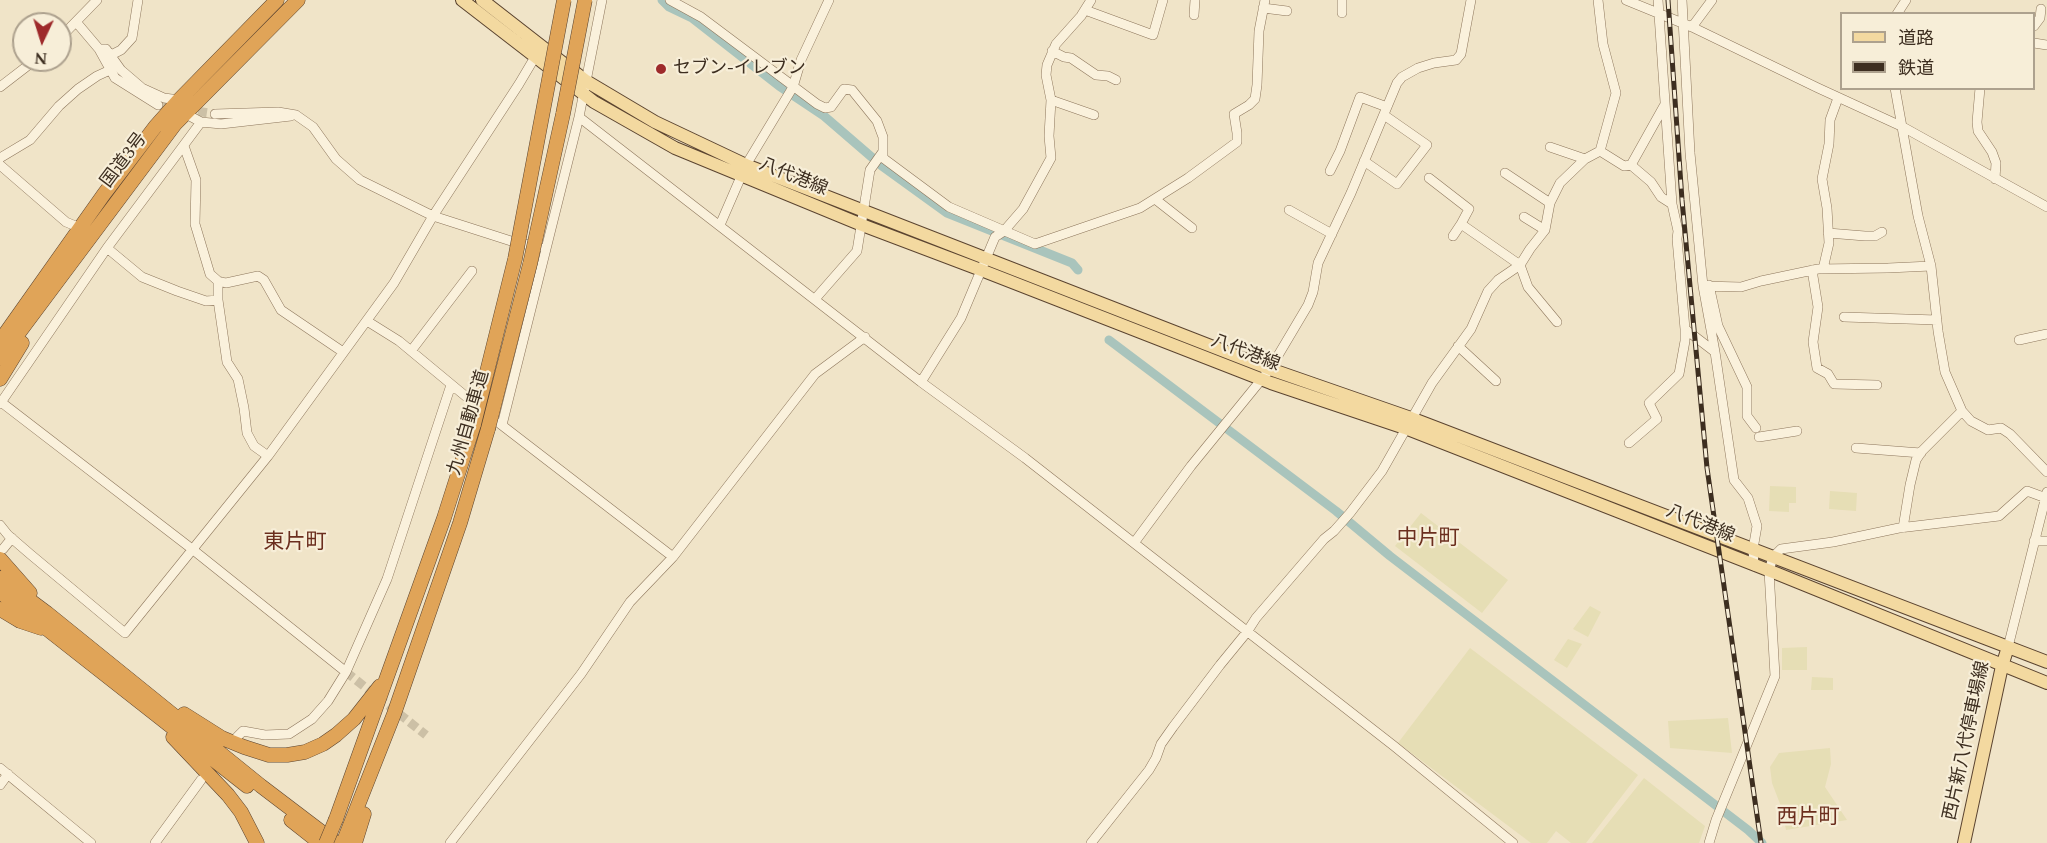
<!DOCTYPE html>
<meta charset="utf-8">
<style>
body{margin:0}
#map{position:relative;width:2047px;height:843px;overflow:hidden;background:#f0e4c8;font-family:Spectral,"Noto Sans JP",serif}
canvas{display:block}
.legend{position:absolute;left:1840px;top:12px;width:195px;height:78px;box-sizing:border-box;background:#f7eed8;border:2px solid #ada18e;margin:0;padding:8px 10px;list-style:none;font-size:18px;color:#3d2e20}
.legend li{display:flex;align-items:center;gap:12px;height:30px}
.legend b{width:30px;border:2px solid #ada18e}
.north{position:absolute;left:12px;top:12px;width:60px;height:60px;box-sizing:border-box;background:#f7eed8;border:2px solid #ada18e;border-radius:50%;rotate:184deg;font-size:16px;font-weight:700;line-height:24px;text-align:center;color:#3d2e20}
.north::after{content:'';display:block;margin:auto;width:21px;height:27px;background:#9e2a2b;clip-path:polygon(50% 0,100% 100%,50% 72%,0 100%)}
</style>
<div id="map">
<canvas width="2047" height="843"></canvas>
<ul class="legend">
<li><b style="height:8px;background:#f3d9a0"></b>道路</li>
<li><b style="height:8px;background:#3d2e20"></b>鉄道</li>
</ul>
<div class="north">N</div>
</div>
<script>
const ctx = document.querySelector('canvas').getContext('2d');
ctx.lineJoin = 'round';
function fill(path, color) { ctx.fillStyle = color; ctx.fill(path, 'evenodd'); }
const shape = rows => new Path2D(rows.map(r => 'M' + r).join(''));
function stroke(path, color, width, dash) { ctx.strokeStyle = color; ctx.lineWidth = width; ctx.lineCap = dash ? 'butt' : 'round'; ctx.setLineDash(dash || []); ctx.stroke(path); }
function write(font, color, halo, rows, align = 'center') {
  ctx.font = font + ' Spectral,"Noto Sans JP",serif'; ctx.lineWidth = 4.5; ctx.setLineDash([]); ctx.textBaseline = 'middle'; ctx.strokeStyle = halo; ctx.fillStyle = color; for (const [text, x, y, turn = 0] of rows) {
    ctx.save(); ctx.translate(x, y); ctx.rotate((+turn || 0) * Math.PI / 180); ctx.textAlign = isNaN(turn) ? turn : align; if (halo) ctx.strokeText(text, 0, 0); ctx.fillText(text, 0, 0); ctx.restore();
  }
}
const farmland = shape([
 [1770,486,1796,487,1796,503,1789,503,1789,512,1769,511],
 [1830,491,1857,493,1856,511,1829,509],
 [1421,513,1508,580,1482,613,1395,546],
 [1590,606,1601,612,1588,637,1573,629],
 [1568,639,1582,644,1567,668,1554,660],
 [1807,647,1807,670,1782,670,1782,648],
 [1470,648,1638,775,1586,843,1571,843,1556,831,1547,843,1531,843,1398,743],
 [1812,677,1833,678,1833,690,1811,690],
 [1728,718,1732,753,1670,748,1668,721],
 [1830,748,1831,764,1825,787,1847,820,1786,830,1782,809,1772,783,1770,767,1779,753],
 [1644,778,1705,826,1699,843,1592,843]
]);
const canal = shape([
 [662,0,669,7,692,18,779,86,824,116,882,166,947,213,1072,263,1078,270],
 [1109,340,1336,511,1390,556,1748,830,1762,843]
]);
const minorTunnel = shape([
 [158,105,215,114],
 [346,672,426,735]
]);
const minor = shape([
 [670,0,701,17,817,104,825,108,831,107,844,89,852,90,877,121,883,137,883,158,949,207,1035,244,1140,208,1188,178,1237,142,1237,133,1234,114,1249,105,1255,99,1257,85,1259,31,1265,0],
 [1598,0,1603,44,1616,93,1600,151],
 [1626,0,1692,27,1818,88,1903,127,2047,207],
 [1658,0,1672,204,1678,231,1677,239,1685,329,1715,352,1734,480,1748,498,1757,526,1753,549,1754,566],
 [1682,0,1690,153,1703,286,1715,352],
 [1263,8,1287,11],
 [1085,10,1153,35,1163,0],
 [1342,13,1342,0],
 [1897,14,1906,0],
 [1194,15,1195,0],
 [77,23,99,49,115,78,158,105],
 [2034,26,2040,18,2041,9],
 [1692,27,1712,0],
 [60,38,97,0],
 [2034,43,2047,45],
 [99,49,106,49,121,70,142,88,164,98,179,100],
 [1052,51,1064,57,1071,58,1096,75,1108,76,1116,80],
 [111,55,121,50,132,38,138,0],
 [0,87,35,60],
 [1895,88,1918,216,1931,266,1938,331,1945,372,1962,411,1971,421,1988,430,2001,428,2010,434,2047,472],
 [1980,88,1977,122,1978,131,1992,152,1996,163,1995,179],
 [1051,100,1094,115],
 [186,114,201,122,221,124,291,116],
 [215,114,278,112,296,115,313,127,336,159,360,180,433,216,511,241,539,247],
 [579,117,921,382,1025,458,1394,746,1513,843],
 [184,146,196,180,195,224,210,274,218,281,226,283,258,276,264,280,281,310,343,352],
 [1550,147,1585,159],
 [0,158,30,140,59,106,78,89,97,76,110,70],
 [1364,161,1397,184,1427,145,1384,115],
 [0,165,66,222,78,227],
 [1631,165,1664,106],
 [1330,171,1340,151,1360,97,1387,107],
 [1505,173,1550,203],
 [1429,178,1469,209,1461,224],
 [1155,199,1192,228],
 [1289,210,1332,234],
 [1524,217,1545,230],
 [720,225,746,165,793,87,801,60,829,0],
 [1828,233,1865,236,1875,236,1882,232],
 [1453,236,1461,224,1520,265,1528,287,1557,322],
 [107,248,142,277,177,291,206,301,218,300],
 [1823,269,1829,243,1827,208,1822,179,1829,144,1830,120,1838,98],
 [1812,270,1818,307,1813,342,1817,368,1828,374,1834,384,1877,385],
 [218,281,218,300,227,362,238,379,244,408,247,433,254,446,268,456],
 [1709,285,1718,326,1747,387,1747,416,1756,428],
 [1703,286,1741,287,1761,281,1818,269,1888,268,1931,266],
 [815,299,857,251,870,170,882,153],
 [1844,317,1937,320],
 [367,321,399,341,481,409],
 [2019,340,2047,334],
 [1458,346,1496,381],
 [411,351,472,271],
 [921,382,961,318,995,237,1004,231,1023,209,1051,158,1049,136,1051,100,1046,75,1047,65,1056,44,1081,16,1091,0],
 [1,402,192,549,346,672],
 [0,404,107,248,201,122],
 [499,423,673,557],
 [502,425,579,117,602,0],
 [1759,437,1797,431],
 [1629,443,1657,419,1649,403,1679,374,1685,341,1685,329],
 [1856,448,1921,453],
 [0,525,8,535,30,554,125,633,268,456,394,283,433,216,519,84,535,57],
 [1903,528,1910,485,1916,460,1922,451,1962,411],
 [2034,541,2047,541],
 [1134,543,1191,466,1270,369,1308,305,1313,292,1318,263,1351,193,1397,83,1402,77,1418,68,1434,63,1456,60,1461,54,1471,0],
 [3,549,12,538],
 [2008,647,2047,492],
 [237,737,243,731,265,735,289,734,312,719,328,701,346,672,387,579,451,385],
 [0,768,91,843],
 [0,785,8,774],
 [155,843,201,780],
 [450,843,581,674,630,602,673,557,815,374,865,337],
 [1091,843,1149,770,1156,758,1161,744,1173,727,1220,665,1247,632,1256,618,1324,539,1334,531,1350,513,1382,471,1432,383,1471,329,1488,291,1498,280,1520,265,1530,249,1545,230,1550,203,1560,183,1585,159,1600,151,1624,166,1631,165,1651,182,1661,197,1672,204],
 [1709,843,1716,820,1775,676,1769,571,1773,557,1781,549,1833,542,1899,528,1999,516,2027,491,2046,498]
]);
const major = shape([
 [462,0,594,102,675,148,862,225,981,270,1271,383,1405,428,1778,574,2047,683],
 [482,0,586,81,655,122,746,165,1270,369,1411,418,2047,662],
 [1964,843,2002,666,2008,647]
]);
const highway = shape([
 [0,341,104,194,155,127,179,100,277,0],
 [0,358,175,124,298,0],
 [0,379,22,343],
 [0,559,30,593],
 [0,578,47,613,261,786,336,843],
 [0,592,247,786],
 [0,609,20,621,41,628],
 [184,714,222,738,244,747,269,755,287,755,305,752,323,744,336,735,354,719,380,686],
 [173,737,228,795,241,812,257,843],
 [336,819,444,518,474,424],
 [291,820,320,843],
 [343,843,394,714,460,523,488,429],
 [355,843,364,814]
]);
const rail = shape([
 [1668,0,1682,200,1707,468,1761,843]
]);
const highwayBridge = shape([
 [474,424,515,259,564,0],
 [488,429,530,264,563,114,585,0],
 [326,843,336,819]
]);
const markers = [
 [661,69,6,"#9e2a2b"]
];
const poiNames = [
 ["セブン-イレブン",673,69]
];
const streetNames = [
 ["国道3号",125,161,-53],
 ["八代港線",793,178,22],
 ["八代港線",1245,354,21],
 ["九州自動車道",470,423,-74],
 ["八代港線",1700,525,22],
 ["西片新八代停車場線",1968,741,-78]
];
const quarterNames = [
 ["中片町",1428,540],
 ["東片町",295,544],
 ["西片町",1808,819]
];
fill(farmland, '#e6deb5');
stroke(canal, '#a9c4bc', 9);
stroke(minorTunnel, '#ccc0a6', 9, [9, 4.5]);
stroke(minor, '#8d765c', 10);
stroke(major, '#5b4430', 14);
stroke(highway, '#5b4430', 15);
stroke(minor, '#faf1dc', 9);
stroke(major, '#f3d9a0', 12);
stroke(highway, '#e0a458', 14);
stroke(rail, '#3d2e20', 5);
stroke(rail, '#f7eed8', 3, [9]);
stroke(highwayBridge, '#5b4430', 15, []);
stroke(highwayBridge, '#e0a458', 14);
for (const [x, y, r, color] of markers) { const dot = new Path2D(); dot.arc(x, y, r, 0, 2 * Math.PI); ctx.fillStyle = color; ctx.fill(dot); stroke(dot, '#f7eed8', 2); }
write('18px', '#3d2e20', '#f7eed8', poiNames, 'left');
write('18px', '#3d2e20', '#f7eed8', streetNames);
write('21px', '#6b2e1e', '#f7eed8', quarterNames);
</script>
